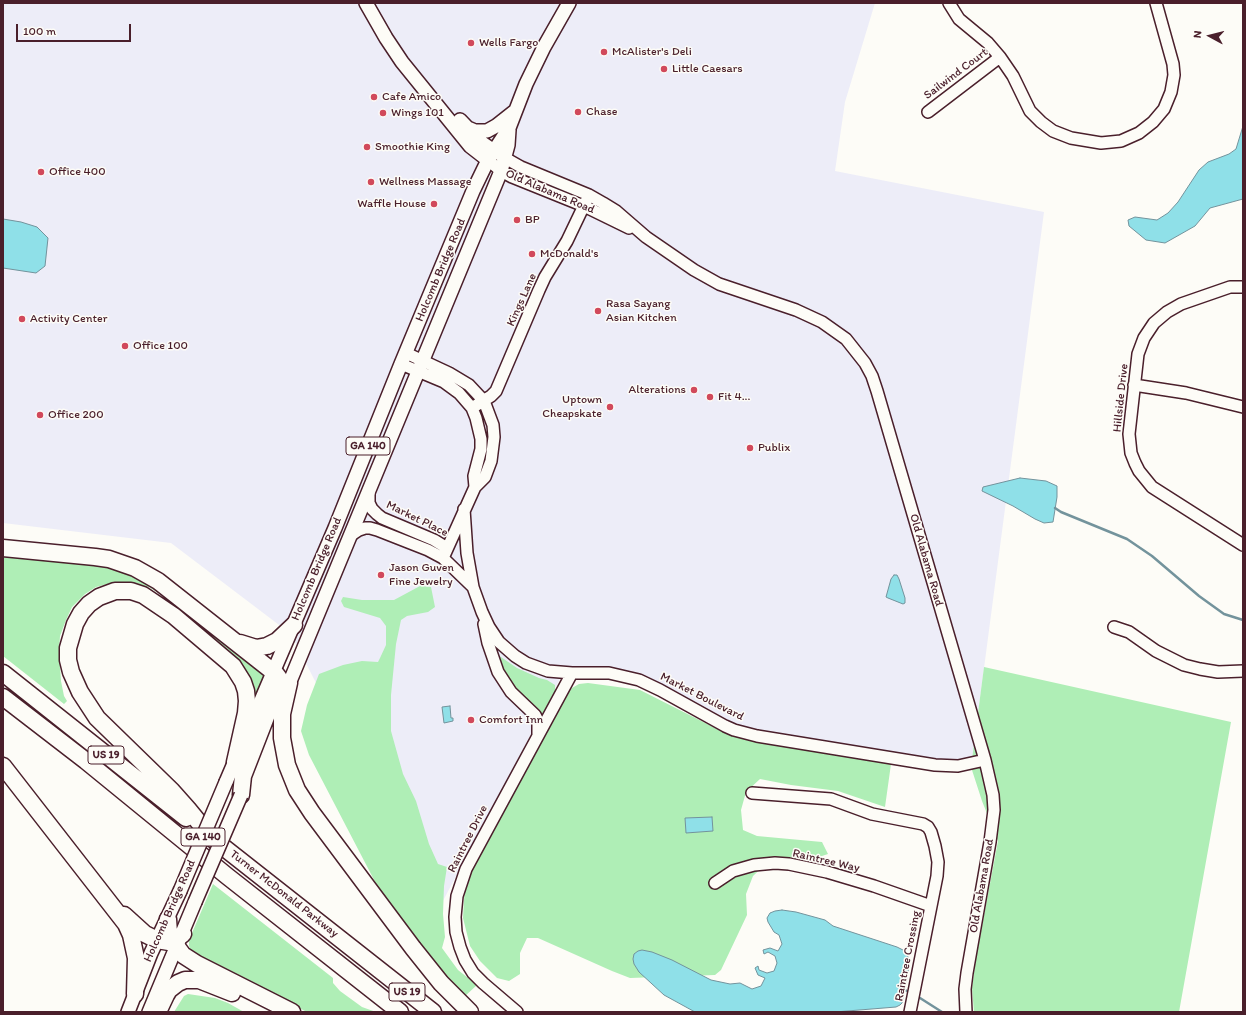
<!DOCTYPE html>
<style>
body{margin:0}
#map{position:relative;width:1246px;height:1015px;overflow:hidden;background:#fdfcf7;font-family:Itim,sans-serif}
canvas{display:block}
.frame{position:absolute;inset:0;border:4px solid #4a1f2b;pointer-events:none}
.north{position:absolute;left:1190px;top:16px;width:40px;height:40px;-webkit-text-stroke:3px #fdfcf7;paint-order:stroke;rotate:277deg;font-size:11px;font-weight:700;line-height:16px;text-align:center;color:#4a1f2b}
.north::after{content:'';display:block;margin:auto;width:14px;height:18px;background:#4a1f2b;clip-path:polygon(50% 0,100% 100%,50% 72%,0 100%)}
.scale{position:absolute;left:16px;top:24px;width:115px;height:18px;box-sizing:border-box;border:2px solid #4a1f2b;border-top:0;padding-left:5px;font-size:12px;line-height:14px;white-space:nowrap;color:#4a1f2b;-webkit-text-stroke:3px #fdfcf7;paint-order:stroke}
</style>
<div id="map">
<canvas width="1246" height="1015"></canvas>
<div class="frame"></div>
<div class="north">N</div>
<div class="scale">100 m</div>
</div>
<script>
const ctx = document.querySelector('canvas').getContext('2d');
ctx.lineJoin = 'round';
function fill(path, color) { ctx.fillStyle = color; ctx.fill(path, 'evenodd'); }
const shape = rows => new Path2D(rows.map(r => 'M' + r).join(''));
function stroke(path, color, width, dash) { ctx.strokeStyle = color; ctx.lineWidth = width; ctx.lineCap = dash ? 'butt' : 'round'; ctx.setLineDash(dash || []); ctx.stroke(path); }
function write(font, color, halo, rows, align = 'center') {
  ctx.font = font + ' Itim,sans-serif'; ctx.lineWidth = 3; ctx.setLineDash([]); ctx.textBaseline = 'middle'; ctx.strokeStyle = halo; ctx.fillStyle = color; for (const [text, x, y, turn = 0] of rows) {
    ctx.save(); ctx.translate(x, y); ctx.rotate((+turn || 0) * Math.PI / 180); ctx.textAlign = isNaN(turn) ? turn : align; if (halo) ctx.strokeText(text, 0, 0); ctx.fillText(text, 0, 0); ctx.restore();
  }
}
const built = shape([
 [3,3,875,3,845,102,835,171,1044,212,971,767,722,727,636,681,561,677,435,916,291,634,171,543,3,523]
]);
const green = shape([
 [3,552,101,560,138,574,265,672,256,695,253,694,252,685,245,669,236,657,163,596,149,587,122,582,112,583,96,587,85,594,72,607,66,620,60,636,59,651,61,681,64,696,67,701,64,704,3,656],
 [420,586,431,587,435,607,428,612,407,616,401,620,396,644,391,695,391,731,403,774,416,801,429,844,438,864,447,867,444,886,443,914,445,937,442,948,458,970,477,985,464,997,427,959,384,899,309,755,301,731,307,705,319,674,343,665,362,661,378,662,380,658,386,645,386,626,380,618,344,607,341,601,343,597,362,600,394,600],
 [495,653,517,668,539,678,547,680,555,685,555,691,543,713,539,714,520,698,494,654],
 [984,667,1231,722,1179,1012,974,1012,972,988,976,958,998,841,982,801,971,767],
 [588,683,640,690,725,733,770,744,891,764,885,807,838,791,791,785,760,779,746,792,741,810,743,830,757,836,822,842,828,854,816,858,773,857,753,876,746,894,747,915,721,970,715,975,630,978,612,971,538,938,527,938,520,953,520,974,509,981,497,978,480,961,470,946,463,918,465,883,507,803,566,696,572,688,579,684],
 [213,884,333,978,333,983,340,991,362,1007,376,1012,307,1012,193,954,189,946,189,940],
 [188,994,215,998,228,1003,244,1012,174,1012,184,996]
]);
const water = shape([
 [1243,126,1243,199,1210,208,1195,226,1165,243,1146,240,1129,226,1128,220,1135,217,1157,220,1168,213,1178,202,1199,170,1208,162,1229,154,1236,149,1243,126],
 [3,219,21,222,37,227,48,238,45,266,36,273,3,268,3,219],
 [1020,478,1046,481,1057,486,1057,497,1053,522,1044,523,1035,519,1013,506,982,491,983,487,1020,478],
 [894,575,897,575,899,579,905,598,905,603,903,604,888,598,886,597,891,579,894,575],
 [450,706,451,718,453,718,453,721,444,723,442,707,450,706],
 [712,817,713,831,686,833,685,818,712,817],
 [782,910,796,912,825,920,833,926,897,947,903,950,907,955,910,961,902,1003,900,1005,896,1007,835,1012,695,1012,664,995,639,972,634,964,633,959,634,954,638,951,642,950,652,952,672,960,711,980,730,984,740,983,752,989,761,986,765,978,758,975,755,968,758,966,759,970,767,973,774,971,777,963,775,956,768,952,764,954,763,950,770,948,778,951,782,944,779,935,774,932,768,922,767,918,770,913,775,911,782,910]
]);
const stream = shape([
 [1055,508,1061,512,1127,539,1152,556,1199,596,1224,614,1243,620],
 [905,990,907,991],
 [920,998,942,1012]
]);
const minor = shape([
 [949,3,959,19,988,43,1000,57,1013,76,1030,111,1041,122,1053,131,1071,138,1101,143,1121,141,1139,133,1153,122,1164,109,1171,92,1174,75,1173,64,1156,3],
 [928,112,1000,57],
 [498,154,521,167,589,195,603,203,616,211,646,237,694,270,719,284,796,310,822,322,846,339,865,363,872,376,877,391,985,760,993,795,994,810,990,842,967,973,965,989,966,1012],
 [488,160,501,171,512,177,584,206,629,228],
 [1243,287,1230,287,1181,304,1167,312,1154,323,1144,338,1138,354,1129,434,1131,453,1135,463,1139,471,1152,487,1243,545],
 [406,353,449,373,469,385,484,401,493,425,494,437,491,461,485,477,475,487,443,558],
 [401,364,444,382,459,393,472,408,476,418,481,439,481,449,474,476,475,487],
 [1134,385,1186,393,1243,407],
 [472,408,491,396,496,391,539,290,545,277,567,241,589,195],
 [369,490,369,503,372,509,377,514,382,518,434,540,447,548],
 [464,509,467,553,473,587,482,612,489,627,499,642,515,656,526,663,548,671,572,673,609,673,639,680,660,690,725,726,734,730,757,736,935,765,958,766,985,760],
 [350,536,359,530,365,528,370,528,377,530,428,550,443,558,473,587],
 [484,624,488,643,498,672,511,692,535,715,538,721,538,734],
 [1114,627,1129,632,1156,651,1184,665,1200,669,1218,672,1243,671],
 [752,793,831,799,872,814,923,824,928,827,931,832,935,846,938,862,937,876,910,1012],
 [715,883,733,871,754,865,775,863,789,864,827,872,874,886,931,906],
 [517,1012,483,983,473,973,465,960,460,947,456,932,455,917,457,896,466,869,572,673]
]);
const major = shape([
 [366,3,386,38,402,62,470,146,488,160],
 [460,120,481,142,494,151],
 [468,128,475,131,487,131,496,126,515,111],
 [286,691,501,171,508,145,509,130],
 [226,782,335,528,401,364,473,191,488,160,509,128,526,84,544,47,569,3],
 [128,1012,151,953,180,891],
 [149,1012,195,902]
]);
const highway = shape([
 [3,548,95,557,109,559,135,568,158,581,276,674,279,678,278,686,243,776,241,795],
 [240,643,256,648,267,646,277,641,294,625],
 [3,673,186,818],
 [289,683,282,714,282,738,287,765,297,790,312,813,413,948,441,983,470,1012],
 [3,697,86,761,227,876,400,1012],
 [3,766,126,924,131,935,136,958,135,994],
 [208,835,433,1012],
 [210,836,188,809,172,791,97,718,80,692,71,672,68,660,68,648,75,624,81,613,89,604,99,597,115,591,131,591,143,595,174,616,233,666,243,682,246,691,247,701,246,713,235,762],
 [124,915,145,934,157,940,169,942,177,938,183,934],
 [168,919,169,933,172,940,183,955,197,964,292,1012],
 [158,1012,166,995,169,990,178,983,185,980,199,980,232,993]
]);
const majorBridge = shape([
 [180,891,226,782],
 [195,902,241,795]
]);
const markers = [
 [471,43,4,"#d1495b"],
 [604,52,4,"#d1495b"],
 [664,69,4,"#d1495b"],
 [374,97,4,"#d1495b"],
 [578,112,4,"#d1495b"],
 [383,113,4,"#d1495b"],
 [367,147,4,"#d1495b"],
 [41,172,4,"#d1495b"],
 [371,182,4,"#d1495b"],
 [434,204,4,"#d1495b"],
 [517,220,4,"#d1495b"],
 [532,254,4,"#d1495b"],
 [598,311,4,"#d1495b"],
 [22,319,4,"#d1495b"],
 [125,346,4,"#d1495b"],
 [694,390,4,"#d1495b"],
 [710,397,4,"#d1495b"],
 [610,407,4,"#d1495b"],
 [40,415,4,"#d1495b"],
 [750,448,4,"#d1495b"],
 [381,575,4,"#d1495b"],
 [471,720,4,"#d1495b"]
];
const shields = [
 [368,446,44],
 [106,755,36],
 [203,837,44],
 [407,992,36]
];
const shieldNames = [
 ["GA 140",368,446],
 ["US 19",106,755],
 ["GA 140",203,837],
 ["US 19",407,992]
];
const poiNames = [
 ["Wells Fargo",479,43],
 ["McAlister's Deli",612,52],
 ["Little Caesars",672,69],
 ["Cafe Amico",382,97],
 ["Chase",586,112],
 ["Wings 101",391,113],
 ["Smoothie King",375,147],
 ["Office 400",49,172],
 ["Wellness Massage",379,182],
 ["Waffle House",426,204,"right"],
 ["BP",525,220],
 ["McDonald's",540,254],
 ["Rasa Sayang",606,304],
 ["Asian Kitchen",606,318],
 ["Activity Center",30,319],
 ["Office 100",133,346],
 ["Alterations",686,390,"right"],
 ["Fit 4...",718,397],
 ["Uptown",602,400,"right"],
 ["Cheapskate",602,414,"right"],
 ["Office 200",48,415],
 ["Publix",758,448],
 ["Jason Guven",389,568],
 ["Fine Jewelry",389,582],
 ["Comfort Inn",479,720]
];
const streetNames = [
 ["Sailwind Court",956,74,-37],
 ["Old Alabama Road",550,192,23],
 ["Holcomb Bridge Road",441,270,-67],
 ["Kings Lane",522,300,-66],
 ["Hillside Drive",1121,398,-84],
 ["Market Place",417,519,26],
 ["Old Alabama Road",926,560,74],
 ["Holcomb Bridge Road",317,569,-67],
 ["Market Boulevard",702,697,27],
 ["Raintree Drive",468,839,-63],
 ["Raintree Way",826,861,13],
 ["Old Alabama Road",982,886,-80],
 ["Turner McDonald Parkway",284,894,38],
 ["Holcomb Bridge Road",170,911,-66],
 ["Raintree Crossing",908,956,-79]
];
fill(built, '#ededf8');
fill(green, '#afeeb6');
fill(water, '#8fe0e8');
stroke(water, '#73939c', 1);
stroke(stream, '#73939c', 2.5);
stroke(minor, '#4a1f2b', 14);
stroke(major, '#4a1f2b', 16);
stroke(highway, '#4a1f2b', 19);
stroke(minor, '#fdfcf7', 11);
stroke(major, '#fdfcf7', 13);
stroke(highway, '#fdfcf7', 16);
stroke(majorBridge, '#4a1f2b', 16, []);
stroke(majorBridge, '#fdfcf7', 13);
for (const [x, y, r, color] of markers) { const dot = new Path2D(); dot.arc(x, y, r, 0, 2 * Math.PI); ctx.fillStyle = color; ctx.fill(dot); stroke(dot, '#fdfcf7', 1.5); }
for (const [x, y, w] of shields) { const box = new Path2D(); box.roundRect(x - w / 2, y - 9, w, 18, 3); ctx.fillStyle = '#fdfcf7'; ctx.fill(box); stroke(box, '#4a1f2b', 1); }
write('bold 11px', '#4a1f2b', null, shieldNames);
write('12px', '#4a1f2b', '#fdfcf7', poiNames, 'left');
write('12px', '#4a1f2b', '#fdfcf7', streetNames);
</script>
